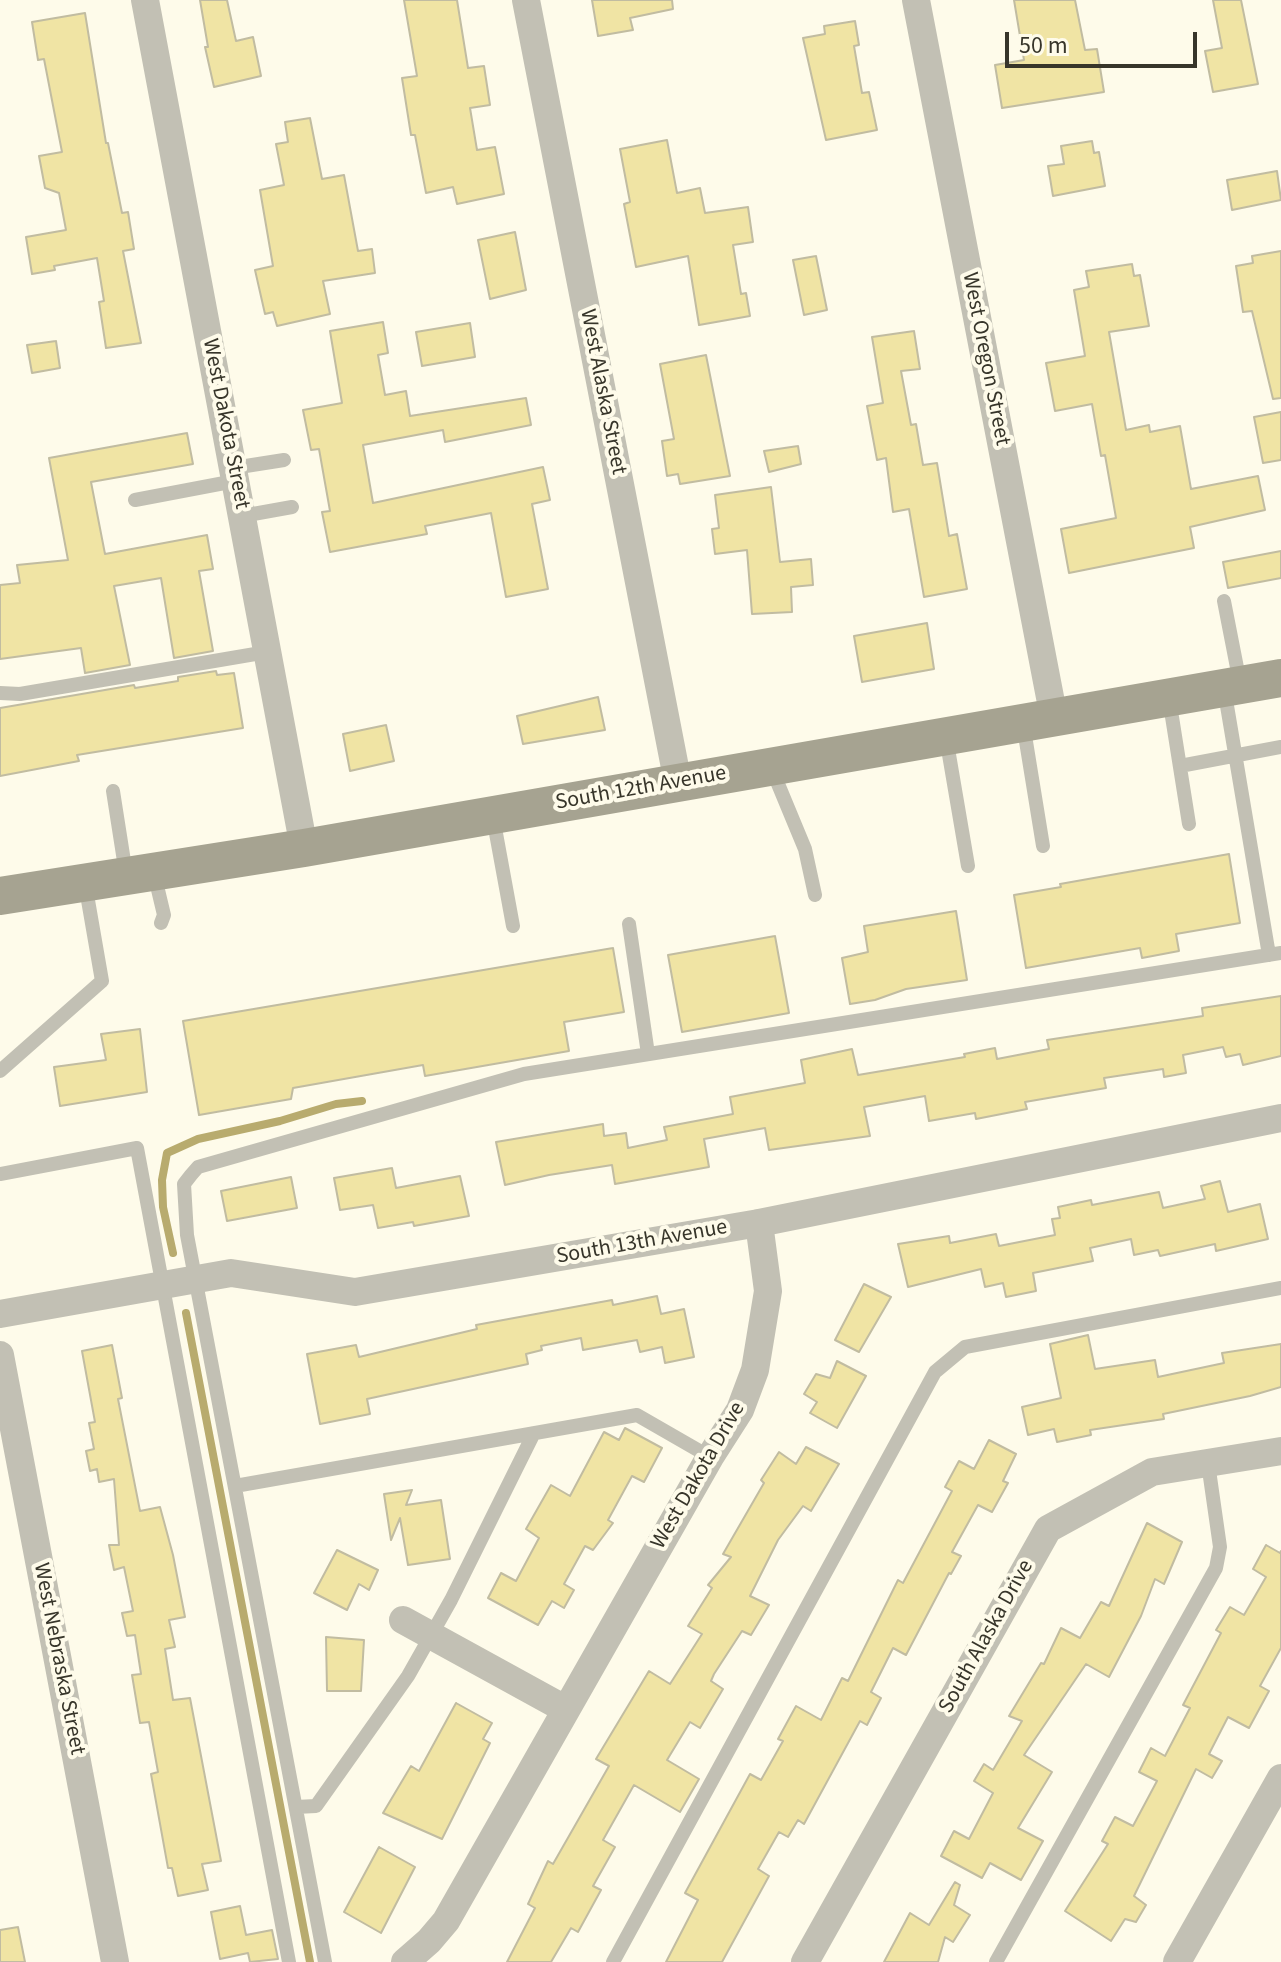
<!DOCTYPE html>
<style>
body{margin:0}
#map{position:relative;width:1281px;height:1962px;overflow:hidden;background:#fefbea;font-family:"Source Sans 3",sans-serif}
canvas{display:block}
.scale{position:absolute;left:1005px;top:32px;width:192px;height:36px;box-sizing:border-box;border:4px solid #37352a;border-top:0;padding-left:10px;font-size:24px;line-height:28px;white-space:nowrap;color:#37352a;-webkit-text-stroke:6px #fefbea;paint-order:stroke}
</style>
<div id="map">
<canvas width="1281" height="1962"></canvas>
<div class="scale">50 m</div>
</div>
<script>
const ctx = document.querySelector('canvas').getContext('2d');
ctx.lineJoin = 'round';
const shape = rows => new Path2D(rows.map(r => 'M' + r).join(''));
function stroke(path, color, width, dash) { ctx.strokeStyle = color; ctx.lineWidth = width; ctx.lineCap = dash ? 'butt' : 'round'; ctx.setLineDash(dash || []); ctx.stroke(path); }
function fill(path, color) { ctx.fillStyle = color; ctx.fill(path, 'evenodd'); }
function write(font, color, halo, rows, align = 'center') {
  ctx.font = font + ' "Source Sans 3",sans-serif'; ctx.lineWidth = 8; ctx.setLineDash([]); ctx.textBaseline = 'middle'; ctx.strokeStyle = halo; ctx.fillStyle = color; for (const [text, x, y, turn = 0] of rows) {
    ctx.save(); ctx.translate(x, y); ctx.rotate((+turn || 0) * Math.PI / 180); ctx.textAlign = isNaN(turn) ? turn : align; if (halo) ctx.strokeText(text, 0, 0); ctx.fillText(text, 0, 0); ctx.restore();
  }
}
const stream = shape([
 [173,1253,163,1207,162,1180,167,1153,198,1139,280,1121,336,1104,362,1101],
 [186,1313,310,1962]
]);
const building = shape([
 [200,0,227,0,236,41,253,37,261,76,214,87,205,47,208,47,200,0],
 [404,0,457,0,468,68,484,66,490,105,470,108,477,150,495,147,504,194,457,204,453,187,426,193,415,135,411,135,402,78,417,76,404,0],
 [592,0,672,0,673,9,630,18,633,30,598,36,592,0],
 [1014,0,1075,0,1085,50,1097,49,1104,92,1002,108,995,65,1024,60,1014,0],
 [1213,0,1241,0,1258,84,1213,92,1205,51,1222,48,1213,0],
 [85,13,106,143,108,143,122,213,128,212,134,249,123,251,141,343,106,348,99,302,104,301,97,258,54,266,55,270,32,274,26,237,66,230,59,193,45,188,39,156,62,152,44,59,38,60,32,22,85,13],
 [855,21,859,45,854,46,862,93,869,92,877,130,826,140,803,38,825,34,824,26,855,21],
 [310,118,322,179,344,175,358,251,372,249,375,273,323,281,330,314,277,326,273,312,265,314,255,270,273,266,260,190,284,185,276,144,288,142,285,122,310,118],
 [667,140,677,193,700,188,705,213,748,207,753,242,733,245,741,294,746,293,750,316,699,325,688,256,636,267,624,204,630,202,620,149,667,140],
 [1092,141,1094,153,1099,152,1105,186,1053,196,1048,166,1064,164,1061,146,1092,141],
 [1277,171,1281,200,1232,210,1227,180,1277,171],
 [515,232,526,290,490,299,478,240,515,232],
 [1281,251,1281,398,1273,399,1252,311,1243,312,1236,266,1253,263,1252,256,1281,251],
 [816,256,827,310,804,315,793,260,816,256],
 [1132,264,1134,276,1140,275,1149,326,1109,332,1126,430,1149,425,1150,432,1180,426,1191,489,1258,476,1265,510,1190,527,1194,548,1069,573,1061,529,1116,518,1105,455,1101,456,1092,404,1055,411,1046,363,1085,356,1074,290,1089,287,1086,271,1132,264],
 [383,322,388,353,378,355,385,395,406,391,410,416,526,398,531,425,445,442,443,430,363,445,373,503,543,467,550,500,532,504,548,589,506,597,491,513,425,526,427,534,330,552,322,512,330,511,319,449,311,450,303,410,342,403,330,331,383,322],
 [470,323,475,357,422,366,416,332,470,323],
 [914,331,920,369,901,371,911,425,916,424,923,465,937,463,949,536,957,534,967,589,924,597,909,509,893,512,886,458,877,460,867,406,883,403,872,337,914,331],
 [56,341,60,368,32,373,27,345,56,341],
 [706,355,730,476,680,484,678,474,667,476,662,441,674,439,660,364,706,355],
 [1281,412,1281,460,1263,463,1254,417,1281,412],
 [187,433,193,464,91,482,105,554,207,535,213,569,199,571,213,651,174,658,161,578,114,586,130,665,85,673,81,648,0,659,0,585,20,583,17,565,68,560,49,458,187,433],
 [798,446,801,464,769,472,764,451,798,446],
 [771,487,780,562,811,559,813,585,791,587,792,612,752,614,747,550,715,554,712,529,719,528,715,495,771,487],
 [1281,551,1281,578,1228,588,1223,562,1281,551],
 [927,623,934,669,862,682,854,636,927,623],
 [216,671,217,675,234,673,243,728,77,755,79,761,0,776,0,708,134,685,135,688,178,681,178,677,216,671],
 [598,697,605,730,523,744,517,716,598,697],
 [386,725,394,761,350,771,343,734,386,725],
 [1229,854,1240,923,1176,934,1179,951,1142,958,1140,948,1026,968,1014,895,1061,887,1060,884,1229,854],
 [956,911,967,980,906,989,875,1000,850,1004,842,958,868,952,864,926,956,911],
 [775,936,789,1013,682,1032,668,955,775,936],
 [613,948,624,1012,564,1022,569,1051,425,1076,423,1065,293,1088,291,1099,199,1115,183,1021,613,948],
 [1281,996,1281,1056,1243,1065,1240,1054,1226,1057,1223,1047,1183,1055,1186,1073,1164,1077,1163,1069,1104,1078,1106,1088,1025,1102,1027,1109,976,1119,975,1113,929,1121,925,1096,864,1107,870,1136,769,1150,765,1128,704,1139,709,1167,615,1184,612,1165,549,1175,505,1185,496,1142,603,1124,604,1136,626,1133,628,1148,667,1140,664,1127,733,1114,730,1097,805,1083,801,1060,852,1049,858,1075,965,1057,964,1054,995,1048,997,1059,1049,1049,1047,1040,1203,1016,1202,1008,1281,996],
 [140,1029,147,1092,60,1106,54,1067,106,1060,101,1034,140,1029],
 [392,1168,396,1188,460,1176,469,1216,414,1226,413,1222,378,1228,373,1205,340,1210,334,1178,392,1168],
 [291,1177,297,1208,227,1221,221,1191,291,1177],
 [1220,1181,1228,1212,1260,1204,1268,1239,1216,1251,1215,1244,1160,1256,1158,1250,1134,1255,1131,1239,1090,1248,1093,1261,1033,1273,1036,1291,1006,1297,1003,1283,985,1287,981,1269,908,1287,898,1244,949,1236,950,1243,996,1234,999,1246,1055,1235,1052,1219,1060,1218,1058,1207,1091,1200,1092,1205,1159,1192,1163,1208,1205,1199,1201,1186,1220,1181],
 [864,1284,891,1297,859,1352,835,1340,864,1284],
 [657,1296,661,1314,684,1309,694,1357,665,1363,662,1347,640,1352,637,1340,583,1350,581,1338,541,1346,542,1350,526,1354,528,1364,367,1399,370,1414,320,1424,307,1354,356,1345,359,1357,477,1329,476,1325,612,1300,613,1305,657,1296],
 [1088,1335,1095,1369,1155,1360,1158,1377,1224,1363,1222,1353,1281,1344,1281,1387,1250,1396,1163,1414,1164,1419,1090,1430,1091,1435,1057,1442,1054,1429,1028,1435,1022,1407,1061,1398,1050,1344,1088,1335],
 [112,1345,122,1398,118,1399,140,1511,160,1507,173,1555,185,1617,169,1620,175,1647,165,1649,173,1700,190,1698,221,1861,202,1864,208,1890,178,1896,172,1868,168,1868,151,1774,158,1772,149,1722,140,1723,132,1675,141,1674,135,1635,127,1636,122,1613,133,1611,124,1567,114,1570,109,1545,119,1545,114,1479,99,1482,97,1469,90,1471,86,1451,94,1449,89,1423,95,1422,82,1351,112,1345],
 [837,1361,866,1376,837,1428,810,1413,817,1402,804,1394,816,1374,830,1378,837,1361],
 [625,1428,662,1448,644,1482,632,1476,608,1520,613,1523,593,1550,585,1546,564,1584,574,1590,564,1608,552,1601,538,1625,488,1598,501,1573,516,1581,539,1538,526,1529,551,1485,570,1496,604,1432,619,1440,625,1428],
 [989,1440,1016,1454,1003,1481,1008,1483,992,1512,978,1505,952,1552,961,1556,951,1574,949,1573,906,1655,893,1648,871,1692,881,1698,867,1725,860,1721,804,1824,798,1820,788,1837,779,1832,758,1869,769,1876,722,1962,666,1962,698,1900,685,1893,750,1774,761,1780,783,1741,778,1739,796,1706,821,1720,842,1678,848,1681,898,1580,903,1583,952,1491,945,1487,959,1461,974,1469,989,1440],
 [806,1447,839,1464,811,1511,803,1506,778,1540,750,1596,769,1605,751,1635,742,1631,714,1674,711,1681,723,1689,700,1728,690,1722,667,1760,699,1779,680,1812,634,1785,603,1840,615,1847,593,1886,601,1890,578,1932,571,1928,551,1962,507,1962,535,1908,528,1904,548,1861,553,1864,609,1766,596,1759,649,1671,670,1684,702,1634,688,1626,712,1588,708,1585,731,1557,723,1554,764,1483,761,1480,779,1452,796,1464,806,1447],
 [412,1490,406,1505,441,1500,450,1559,408,1565,400,1518,391,1540,384,1494,412,1490],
 [1147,1523,1182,1542,1164,1584,1155,1579,1141,1616,1109,1677,1086,1664,1024,1755,1052,1772,1018,1828,1043,1841,1021,1880,990,1863,982,1878,941,1856,954,1831,969,1839,993,1793,974,1781,984,1764,993,1770,1022,1721,1009,1716,1041,1663,1044,1664,1061,1628,1080,1638,1101,1602,1109,1606,1147,1523],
 [1266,1545,1280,1553,1281,1551,1281,1648,1260,1686,1269,1691,1249,1728,1228,1717,1209,1754,1222,1761,1212,1778,1196,1769,1134,1896,1146,1905,1136,1922,1125,1919,1111,1941,1065,1911,1108,1844,1102,1841,1115,1817,1133,1826,1157,1781,1139,1772,1151,1748,1165,1756,1190,1708,1183,1705,1221,1633,1216,1630,1230,1607,1244,1615,1266,1577,1253,1569,1266,1545],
 [337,1550,378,1570,369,1590,359,1584,347,1610,314,1593,337,1550],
 [326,1637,364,1640,361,1691,327,1691,326,1637],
 [456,1703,492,1723,483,1739,490,1743,442,1839,383,1813,411,1766,419,1771,456,1703],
 [379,1847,415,1867,381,1933,344,1912,379,1847],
 [955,1882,960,1885,954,1905,970,1915,953,1942,945,1937,938,1962,884,1962,910,1913,929,1925,955,1882],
 [240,1906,246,1935,272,1930,278,1959,250,1962,248,1953,220,1959,211,1912,240,1906],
 [18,1927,25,1962,0,1962,0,1930,18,1927]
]);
const lane = shape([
 [233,468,284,460],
 [135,500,235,481],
 [242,516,292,507],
 [1224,601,1240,683],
 [1224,688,1269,955],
 [0,693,20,694,267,652],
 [1169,698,1189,824],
 [1023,723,1043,846],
 [946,737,968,866],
 [1180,766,1281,747],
 [771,767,805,849,815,895],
 [113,791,126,874],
 [493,817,513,926],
 [154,873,164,915,161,923],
 [629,924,648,1054],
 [0,1071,102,981,85,883],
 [0,1174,137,1148,289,1962],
 [235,1486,637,1415,710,1457],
 [296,1807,316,1806,408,1676,451,1600,534,1433],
 [325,1962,187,1235,184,1184,191,1175,198,1167,524,1074,1281,953],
 [613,1962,935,1372,965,1347,1281,1288],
 [996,1962,1216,1568,1220,1547,1208,1463]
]);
const street = shape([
 [145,0,304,848],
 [526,0,678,783],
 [916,0,1054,718],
 [0,1314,231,1273,355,1292,759,1223,1281,1118],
 [0,1355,115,1962],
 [403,1620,565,1709],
 [405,1962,429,1941,446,1921,710,1457,740,1410,755,1370,768,1291,759,1223],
 [805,1962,1048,1529,1152,1472,1281,1451],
 [1177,1962,1281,1778]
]);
const secondary = shape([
 [0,896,304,848,1281,678]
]);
const streetNames = [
 ["West Oregon Street",985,359,79],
 ["West Alaska Street",602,392,79],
 ["West Dakota Street",225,424,79],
 ["South 12th Avenue",641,789,-10],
 ["South 13th Avenue",642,1243,-10],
 ["West Dakota Drive",699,1476,-60],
 ["South Alaska Drive",987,1637,-61],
 ["West Nebraska Street",58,1659,79]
];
stroke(stream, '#b8ab6e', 8);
fill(building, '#f0e4a4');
stroke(building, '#c1bca1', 2);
stroke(lane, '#c2c0b4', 14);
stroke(street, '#c2c0b4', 28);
stroke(secondary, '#a6a391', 38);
write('22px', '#37352a', '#fefbea', streetNames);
</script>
